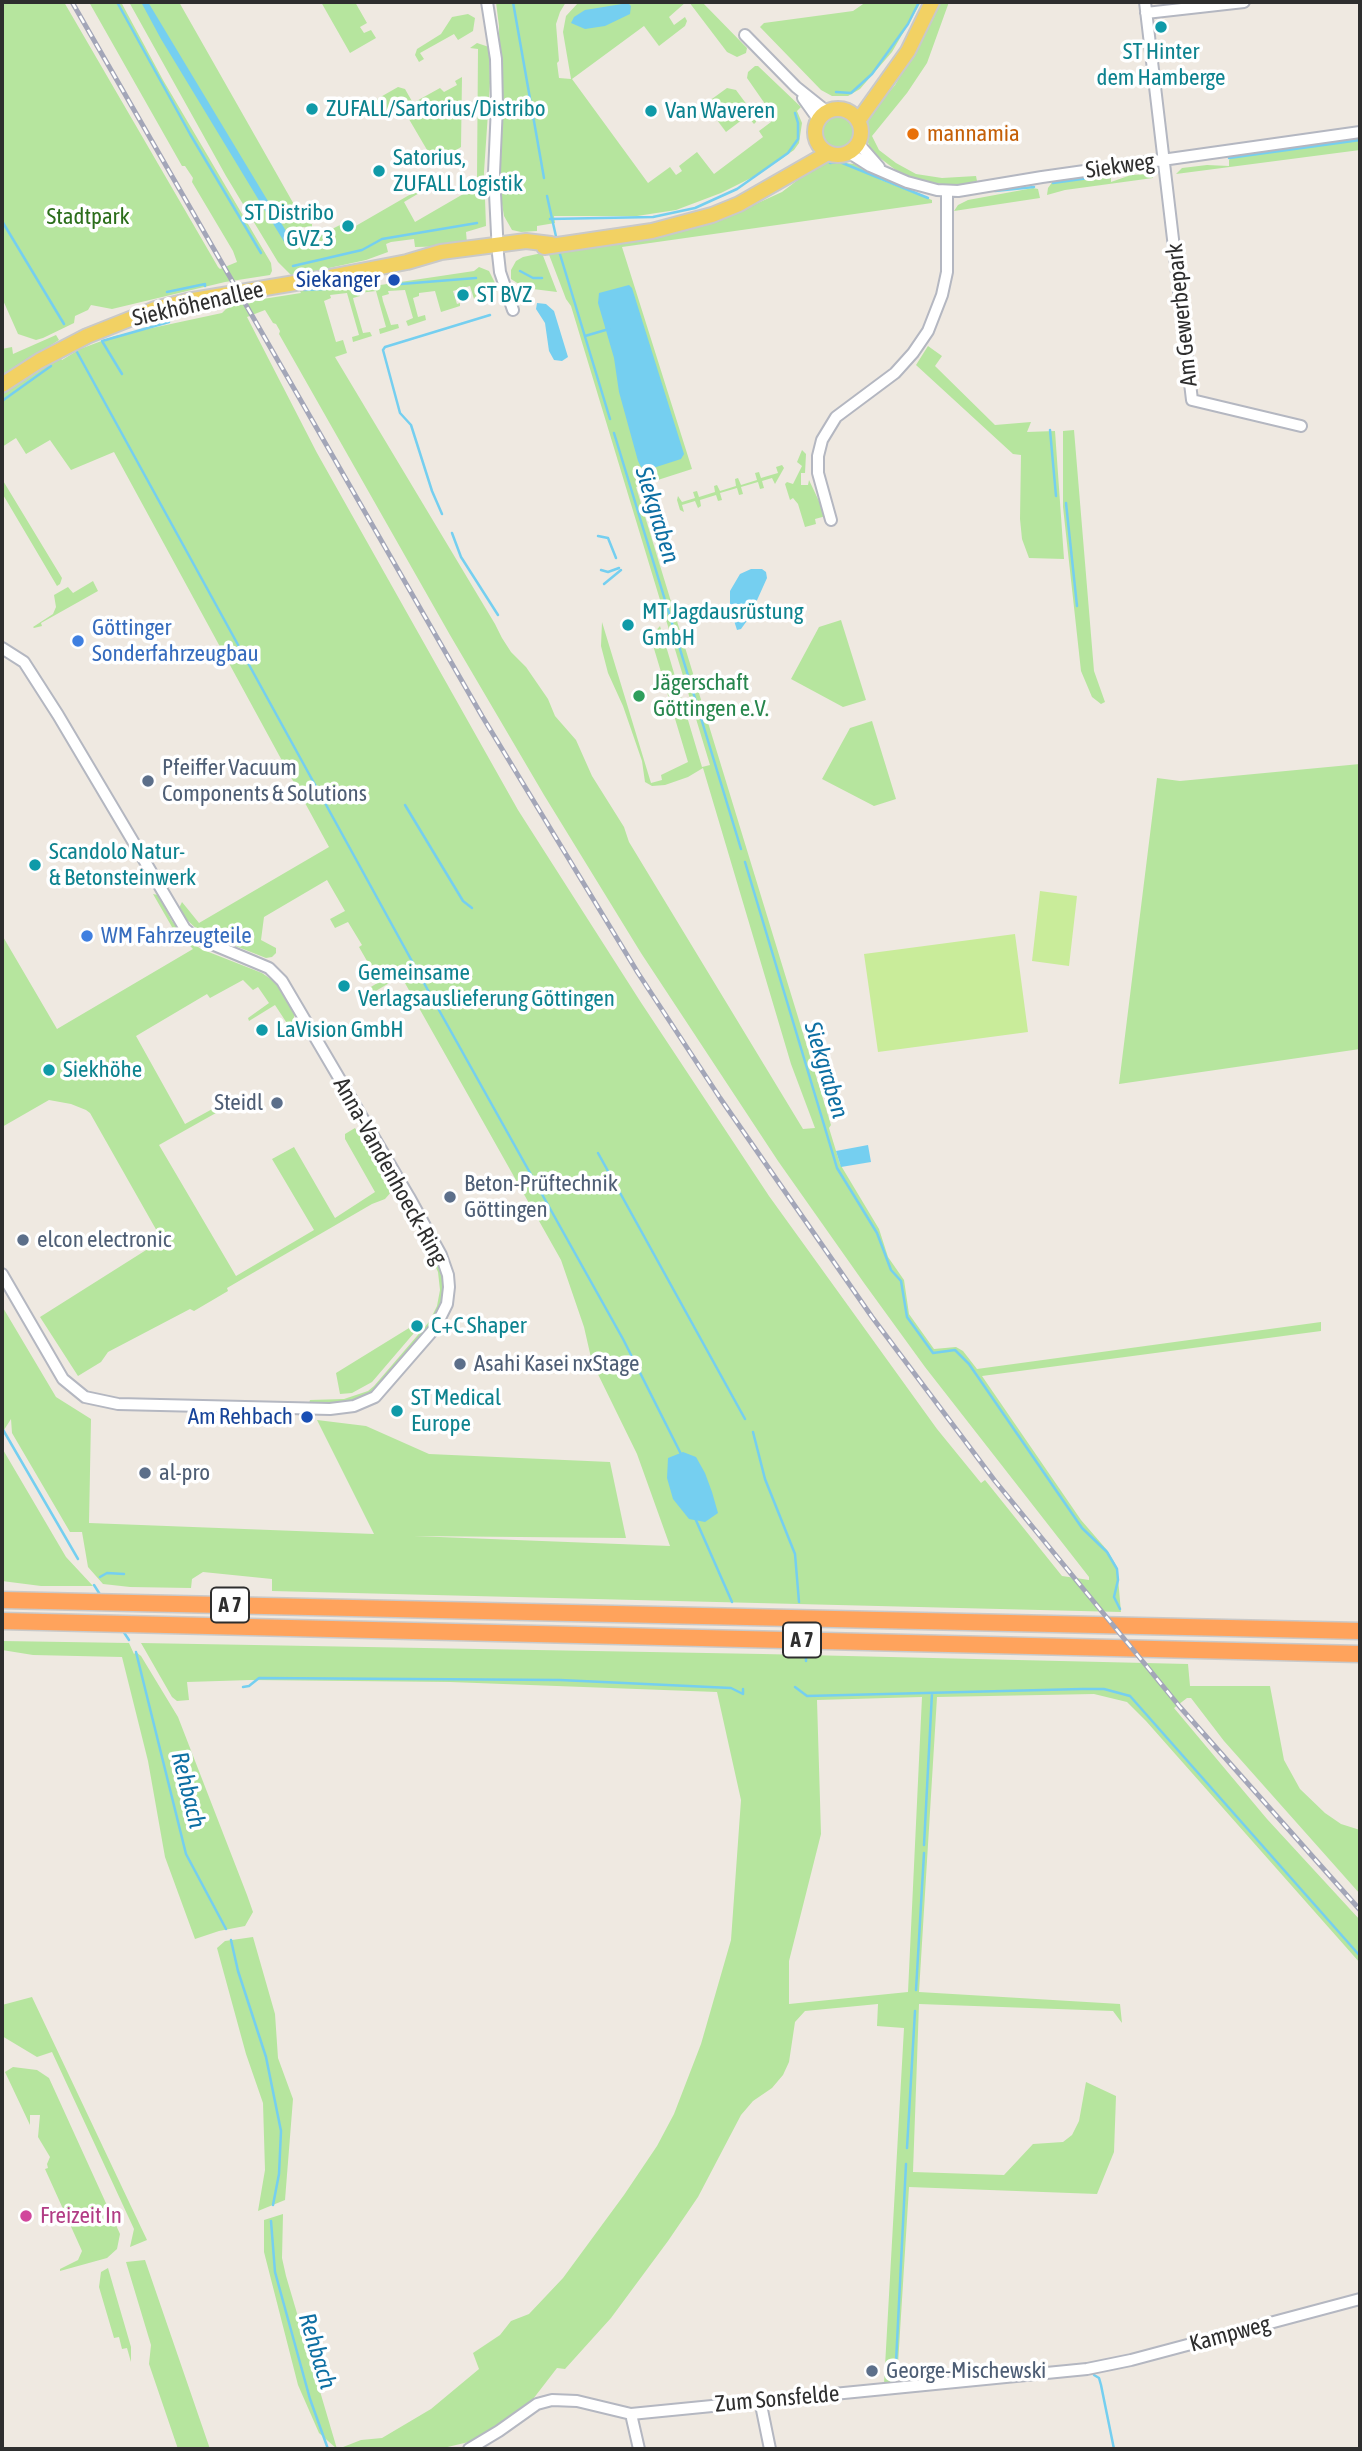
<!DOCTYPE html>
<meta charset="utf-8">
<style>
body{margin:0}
#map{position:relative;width:1362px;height:2451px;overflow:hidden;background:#efe9e1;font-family:"Asap Condensed",sans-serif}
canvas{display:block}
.frame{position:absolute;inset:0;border:4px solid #2e2e2e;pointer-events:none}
</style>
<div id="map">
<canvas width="1362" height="2451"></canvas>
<div class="frame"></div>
</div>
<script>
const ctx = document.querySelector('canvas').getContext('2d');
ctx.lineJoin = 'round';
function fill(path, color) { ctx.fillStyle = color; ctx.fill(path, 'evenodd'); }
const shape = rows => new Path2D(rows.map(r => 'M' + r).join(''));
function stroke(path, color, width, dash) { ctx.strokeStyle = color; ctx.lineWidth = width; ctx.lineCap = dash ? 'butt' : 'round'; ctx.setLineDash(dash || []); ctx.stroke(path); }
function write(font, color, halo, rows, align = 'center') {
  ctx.font = font + ' "Asap Condensed",sans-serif'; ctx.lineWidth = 7; ctx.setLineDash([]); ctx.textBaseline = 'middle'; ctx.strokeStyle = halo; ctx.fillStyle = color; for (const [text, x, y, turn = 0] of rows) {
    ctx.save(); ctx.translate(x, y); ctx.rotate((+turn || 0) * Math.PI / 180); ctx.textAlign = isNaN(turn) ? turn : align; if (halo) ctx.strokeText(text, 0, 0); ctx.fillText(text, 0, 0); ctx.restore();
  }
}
const green = shape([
 [2,2,64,2,218,267,220,269,237,262,233,251,192,182,193,178,185,166,182,166,89,2,121,2,163,80,271,263,272,271,270,275,225,282,112,309,91,305,88,310,75,316,74,323,43,338,36,340,18,334,2,298],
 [129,2,179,2,300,215,304,221,312,224,312,228,303,227,302,232,313,234,326,232,342,224,347,231,437,179,438,182,404,202,415,222,465,193,462,186,469,179,477,178,478,49,470,48,477,43,489,47,490,83,484,172,486,226,466,232,467,243,455,246,415,247,414,239,391,242,386,244,388,252,366,260,292,276,278,262,226,176],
 [321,2,355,2,367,23,360,27,364,33,371,30,376,38,350,53],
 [496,2,566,2,560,12,556,24,559,61,557,63,559,78,571,79,563,32,566,16,578,3,686,2,669,17,674,25,685,17,687,21,685,26,659,46,644,26,572,79,648,183,670,167,676,175,682,171,679,166,697,152,714,174,763,137,759,131,771,122,772,114,747,78,748,72,755,66,758,66,801,107,797,111,802,123,799,143,794,150,761,173,721,193,676,210,637,216,554,216,555,223,537,226,537,231,521,232,512,230,504,216,500,192,499,26],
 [689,2,702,2,747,48,746,53,737,57,727,52],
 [866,2,921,2,892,52,860,89,848,96,832,96,821,90,760,27,764,23,853,11],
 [936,2,949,2,927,63,907,93,872,136,879,150,896,163,916,174,942,178,976,176,977,181,959,185,927,183,901,174,872,152,866,138,867,121,871,113,895,85,908,63],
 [468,14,475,18,473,31,458,40,454,34,420,53,424,59,419,62,415,55,417,49,441,34,452,17],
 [462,77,461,147,445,157,440,149,430,155,403,109,388,118,377,99,398,87,405,89,413,103,440,88,444,92,457,85,455,81],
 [727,88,736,90,756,117,756,122,754,124,747,116,726,132,705,104],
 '820 131a17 17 0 1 1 34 0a17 17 0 1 1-34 0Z',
 [1360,137,1360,150,1176,174,1182,168,1207,165,1229,166,1229,160,1233,155],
 [830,161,854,164,881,180,932,200,932,203,622,247,692,469,636,487,831,1125,829,1128,840,1164,879,1229,888,1257,904,1280,909,1314,934,1349,956,1347,963,1351,977,1369,1321,1322,1321,1331,982,1376,1081,1520,1107,1550,1117,1567,1121,1612,272,1591,272,1579,203,1572,192,1579,191,1588,130,1587,103,1584,88,1567,82,1532,70,1532,12,1433,11,1419,2,1433,2,1306,56,1397,91,1419,89,1523,374,1534,317,1420,366,1426,429,1454,610,1462,626,1538,414,1536,670,1546,637,1454,592,1362,584,1327,561,1260,401,976,364,998,361,993,379,982,359,947,362,945,348,922,335,928,330,919,345,911,327,880,264,917,261,940,276,948,276,953,272,957,266,958,200,932,185,918,179,908,182,902,199,923,329,847,114,452,71,470,50,440,26,454,16,438,2,447,2,391,59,355,62,360,80,349,115,336,222,313,231,304,301,293,298,288,366,283,367,287,474,271,479,267,489,271,498,289,492,299,491,297,475,302,470,286,453,291,457,304,460,303,460,306,441,312,435,291,419,293,419,296,413,298,418,317,425,315,426,320,408,326,406,321,413,318,405,290,388,291,389,294,382,296,383,301,391,325,398,324,399,328,380,334,379,329,386,327,376,291,359,293,360,296,353,298,354,302,363,333,370,332,372,336,353,342,352,337,359,335,347,293,330,295,331,298,324,301,336,342,343,340,347,353,335,357,495,624,502,638,511,652,526,667,548,699,555,716,576,740,592,776,624,827,629,842,803,1129,815,1128,791,1064,703,768,688,777,665,785,652,786,645,782,642,761,623,706,608,673,601,646,602,622,651,783,662,780,661,775,688,762,652,642,653,634,660,626,702,767,710,765,571,306,566,299,548,252,656,236,718,221,782,192,816,166],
 [265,310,273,323,276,324,280,331,279,334,450,635,544,795,641,953,778,1161,864,1283,925,1367,1089,1577,1089,1580,1062,1576,985,1480,981,1483,937,1429,769,1196,640,1001,518,810,317,453,247,317],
 [1108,173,1111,174,1111,182,1131,175,1151,174,1153,178,1065,190,1047,195,1048,188,1053,181],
 [1033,188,1038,189,1040,198,954,211,958,205,968,200],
 [542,253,557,292,525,288,511,279,511,270,516,261,523,257],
 [56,335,59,340,2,378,2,349,12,347,13,354],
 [928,346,942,356,935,366,995,425,1031,422,1027,432,1055,431,1064,559,1029,558,1022,539,1020,519,1021,455,1013,454,916,365],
 [1074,430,1094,671,1105,702,1101,704,1092,697,1081,671,1063,507,1063,431],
 [802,450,806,454,805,473,801,473,801,485,808,485,809,480,826,516,815,519,816,524,805,527,798,504,793,498,790,500,785,484,787,482,793,484,802,466,797,462],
 [782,465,784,468,775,484,772,478,762,481,764,488,760,489,758,482,741,487,743,494,739,495,737,488,720,493,722,500,718,501,716,495,700,500,701,506,698,508,695,501,682,505,684,512,680,510,677,500,678,496,682,502,695,498,693,492,697,491,699,497,715,492,714,486,717,485,720,491,736,486,735,479,738,478,741,485,757,480,755,473,759,472,761,478,771,475,778,473,776,467],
 [2,479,62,578,60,584,57,586,2,493],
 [93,581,98,591,41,623,42,626,34,628,33,627,53,614,56,607,54,595,68,587,73,593],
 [841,620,866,700,843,707,791,679,819,627],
 [872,721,896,799,874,806,822,779,850,728],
 [1360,764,1360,1049,1119,1084,1157,778,1180,781],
 [153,894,158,895,172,921,188,940,201,949,262,973,275,982,295,1013,293,1021,302,1037,299,1038,294,1034,275,1005,249,1021,248,1018,269,1003,258,987,253,990,243,980,210,998,207,994,136,1036,185,1124,236,1096,239,1100,159,1145,236,1276,314,1230,272,1159,294,1147,335,1218,375,1192,345,1139,345,1134,355,1128,392,1191,385,1199,372,1204,239,1281,227,1288,228,1291,194,1311,190,1309,108,1352,101,1362,78,1376,40,1317,162,1240,90,1113,86,1110,71,1104,49,1100,2,1127,2,935,57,1029,193,949,172,927],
 [428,1250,432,1251,437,1261,444,1282,442,1302,432,1323,373,1391,353,1401,309,1404,310,1400,344,1399,368,1391,374,1386,429,1322,437,1306,440,1290,438,1272],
 [409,1328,414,1333,372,1382,352,1393,340,1394,336,1373],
 [2,1448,66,1557,93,1586,41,1586,2,1581],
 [2,1641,129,1643,134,1654,136,1652,141,1656,178,1717,247,1895,253,1912,245,1926,219,1931,195,1939,165,1857,148,1761,122,1657,33,1655,2,1650],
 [141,1643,763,1654,1188,1664,1190,1686,1270,1686,1284,1760,1300,1789,1325,1813,1341,1824,1360,1830,1360,1894,1224,1741,1191,1698,1187,1698,1174,1708,1267,1819,1360,1920,1360,1963,1146,1721,1127,1702,1094,1694,937,1697,919,1992,1120,2004,1122,2023,1113,2011,919,2004,913,2172,1004,2175,1033,2144,1063,2142,1072,2135,1079,2121,1086,2082,1116,2096,1114,2152,1097,2194,909,2187,897,2380,884,2384,904,2028,877,2026,878,2004,805,2011,795,2022,789,2062,783,2075,772,2088,753,2101,741,2115,698,2197,668,2241,611,2318,565,2369,557,2368,530,2403,473,2441,439,2449,338,2449,361,2440,382,2438,431,2409,479,2369,473,2353,500,2335,511,2321,529,2314,563,2278,624,2195,657,2146,674,2114,701,2044,731,1940,741,1800,717,1692,450,1682,251,1680,187,1682,189,1700,177,1701,172,1697],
 [922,1697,908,1992,789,2004,789,1961,821,1834,817,1700],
 [253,1937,275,2014,278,2058,293,2099,285,2200,258,2211,265,2170,263,2103,246,2054,217,1948,225,1941],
 [32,1997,147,2240,130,2247,134,2229,52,2052,37,2057,2,2036,2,2005],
 [13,2067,37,2070,49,2078,120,2234,117,2249,107,2258,60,2271,60,2269,78,2260,82,2251,45,2169,48,2168,47,2164,50,2157,38,2137,40,2115,30,2115,30,2125,5,2072],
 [283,2214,282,2258,286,2276,337,2449,319,2433,298,2385,264,2252,264,2220],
 [145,2260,210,2449,178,2449,149,2364,151,2345,126,2262],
 [108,2268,131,2347,131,2362,127,2348,122,2349,119,2337,114,2338,99,2287,101,2272]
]);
const pitch = shape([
 [1040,891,1077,896,1069,966,1032,961],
 [1015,934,1028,1032,878,1052,864,954]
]);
const water = shape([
 [141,2,148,2,292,241,286,245,161,39],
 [628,3,631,6,630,14,605,26,585,29,571,23,574,17,585,10],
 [629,285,632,288,684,454,681,459,647,470,641,467,638,461,619,392,614,358,598,303,599,293],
 [537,303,546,304,554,311,568,357,562,361,554,360,549,351,545,323,536,309],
 [751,569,762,569,766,572,767,578,749,618,741,629,737,630,730,608,730,591,740,574],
 [868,1145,871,1162,841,1167,836,1151],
 [683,1452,696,1457,705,1473,712,1492,718,1513,705,1522,689,1519,673,1499,667,1478,668,1458]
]);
const stream = shape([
 [117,2,190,134,261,253],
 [513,2,544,178],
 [836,92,851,93,872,74,908,24,919,2],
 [1229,158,1360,140],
 [830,163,840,162,928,198],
 [1053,183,1110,175],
 [995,191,1034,187],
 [547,196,557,241],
 [550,219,653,217,695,208,737,189,788,153,798,139,798,123,795,113],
 [2,221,64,324],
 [559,251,610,419],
 [293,266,362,250,382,239,477,223],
 [520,271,533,278,542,278],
 [401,284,476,278],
 [304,290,363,287],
 [167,292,205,284,205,286],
 [585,336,609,329],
 [77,352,435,1003,623,1339,681,1454],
 [122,374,102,341,169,322],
 [2,401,51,366],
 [1050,430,1056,496],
 [614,433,741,849],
 [1066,503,1077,606],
 [442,514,432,491,411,425,400,413,383,350,385,347,490,315],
 [452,533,461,557,498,615],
 [598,536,608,538,616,558],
 [601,570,608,572,619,568],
 [604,584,621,570],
 [405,805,463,901,472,908],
 [745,862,837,1168,877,1233,891,1270,901,1281,907,1317,933,1353,955,1350,969,1364,1082,1528,1107,1552,1117,1569,1118,1580,1114,1597,1120,1609],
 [598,1153,745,1419],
 [2,1428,78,1559],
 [753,1432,765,1479,795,1554,799,1602],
 [695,1518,732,1602],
 [100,1577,107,1573,124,1574],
 [94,1585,101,1596],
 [123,1631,129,1640],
 [136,1652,186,1854,226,1929],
 [806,1657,806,1661],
 [243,1687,249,1686,259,1678,560,1680,731,1688,743,1694,743,1689],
 [795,1687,807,1696,1082,1689,1104,1689,1130,1696,1360,1956],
 [924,1845,932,1693],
 [231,1940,238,1971,266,2057,281,2131,279,2174,273,2205],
 [916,1990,924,1853],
 [907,2148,915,2011],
 [271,2221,275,2272,310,2399,328,2449],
 [1094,2375,1099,2378,1101,2385,1114,2449],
 [895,2382,906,2164]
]);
const minor = shape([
 [487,2,496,59,497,106,494,173,498,254,500,272,513,310],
 [1145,2,1192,400,1301,426],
 [1146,13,1244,2],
 [745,35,796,87,826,111],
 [803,98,818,119],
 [858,143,879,167],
 [848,152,870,166,907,182,937,190,958,191,1042,177,1360,132],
 [831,520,818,473,818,456,822,440,836,417,895,373,913,353,928,331,942,295,947,272,947,191],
 [2,648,24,662,58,715,185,929,195,937,269,968,282,981,409,1197,441,1255,448,1275,449,1287,447,1304,435,1328,375,1397,354,1406,330,1409,118,1404,85,1397,63,1379,2,1274],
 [760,2400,770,2449],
 [631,2414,639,2449],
 [469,2449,499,2431,537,2404,552,2400,577,2401,631,2414,1087,2369,1131,2360,1360,2299]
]);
const major = shape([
 '815 132a23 23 0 1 1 46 0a23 23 0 1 1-46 0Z',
 [858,121,908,51,932,2],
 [544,247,652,231,712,215,739,204,828,153],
 [2,385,39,361,87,336,155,309,187,301,319,279,407,262,441,252,526,241,551,244]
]);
const highway = shape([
 [2,1600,1360,1631],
 [2,1621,1360,1654]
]);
const rail = shape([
 [72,2,482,716,638,973,720,1098,872,1317,995,1481,1180,1707,1360,1910]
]);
const markers = [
 [1161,27,7,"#0f9aa8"],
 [312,109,7,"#0f9aa8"],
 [651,111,7,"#0f9aa8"],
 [913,134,7,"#e8710a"],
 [379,171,7,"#0f9aa8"],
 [348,226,7,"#0f9aa8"],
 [394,280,7,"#1a4fb4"],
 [463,295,7,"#0f9aa8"],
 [628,625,7,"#0f9aa8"],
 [78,641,7,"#3f7fe0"],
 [639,696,7,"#2e9e5b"],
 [148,781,7,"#5c6f8a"],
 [35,865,7,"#0f9aa8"],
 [87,936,7,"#3f7fe0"],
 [344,986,7,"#0f9aa8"],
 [262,1030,7,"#0f9aa8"],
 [49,1070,7,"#0f9aa8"],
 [277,1103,7,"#5c6f8a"],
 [450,1197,7,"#5c6f8a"],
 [23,1240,7,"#5c6f8a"],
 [417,1326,7,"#0f9aa8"],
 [460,1364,7,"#5c6f8a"],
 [397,1411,7,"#0f9aa8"],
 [307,1417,7,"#1a4fb4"],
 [145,1473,7,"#5c6f8a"],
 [26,2216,7,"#d1479c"],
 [872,2371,7,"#5c6f8a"]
];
const shields = [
 [230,1605,38],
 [802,1640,38]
];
const shieldNames = [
 ["A 7",230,1605],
 ["A 7",802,1640]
];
const cultureNames = [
 ["ST Hinter",1161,52,"center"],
 ["dem Hamberge",1161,78,"center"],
 ["ZUFALL/Sartorius/Distribo",326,109],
 ["Van Waveren",665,111],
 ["Satorius,",393,158],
 ["ZUFALL Logistik",393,184],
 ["ST Distribo",334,213,"right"],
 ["GVZ 3",334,239,"right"],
 ["ST BVZ",477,295],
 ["MT Jagdausrüstung",642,612],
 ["GmbH",642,638],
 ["Scandolo Natur-",49,852],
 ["& Betonsteinwerk",49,878],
 ["Gemeinsame",358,973],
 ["Verlagsauslieferung Göttingen",358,999],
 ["LaVision GmbH",276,1030],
 ["Siekhöhe",63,1070],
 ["C+C Shaper",431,1326],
 ["ST Medical",411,1398],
 ["Europe",411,1424]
];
const foodNames = [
 ["mannamia",927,134]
];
const streetNames = [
 ["Siekweg",1120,166,-8],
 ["Siekhöhenallee",198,304,-13],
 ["Am Gewerbepark",1182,315,-96],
 ["Anna-Vandenhoeck-Ring",390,1171,61],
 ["Kampweg",1230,2334,-15],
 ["Zum Sonsfelde",777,2399,-5]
];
const parkNames = [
 ["Stadtpark",88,217]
];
const transitNames = [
 ["Siekanger",380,280],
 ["Am Rehbach",293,1417]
];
const shopNames = [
 ["Göttinger",92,628],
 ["Sonderfahrzeugbau",92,654],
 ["WM Fahrzeugteile",101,936]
];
const leisureNames = [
 ["Jägerschaft",653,683],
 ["Göttingen e.V.",653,709]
];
const serviceNames = [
 ["Pfeiffer Vacuum",162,768],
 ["Components & Solutions",162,794],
 ["Steidl",263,1103,"right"],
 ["Beton-Prüftechnik",464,1184],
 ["Göttingen",464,1210],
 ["elcon electronic",37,1240],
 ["Asahi Kasei nxStage",474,1364],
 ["al-pro",159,1473],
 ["George-Mischewski",886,2371]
];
const hotelNames = [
 ["Freizeit In",40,2216]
];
const waterNames = [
 ["Siekgraben",657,515,73],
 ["Siekgraben",826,1070,73],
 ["Rehbach",188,1790,76],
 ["Rehbach",317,2351,73]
];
fill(green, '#b6e59e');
fill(pitch, '#c9ec9a');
fill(water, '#75cff0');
stroke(stream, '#75cff0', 2.5);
stroke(minor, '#b4b7c1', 14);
stroke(major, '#c9c9c9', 18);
stroke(highway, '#c9c9c9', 19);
stroke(minor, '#fff', 10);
stroke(major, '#f2d163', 14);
stroke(highway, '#ffa35c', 16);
stroke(rail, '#a3a6b8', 5);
stroke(rail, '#fff', 2.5, [8]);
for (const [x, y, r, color] of markers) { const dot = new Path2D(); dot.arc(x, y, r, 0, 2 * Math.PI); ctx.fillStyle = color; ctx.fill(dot); stroke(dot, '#fff', 2.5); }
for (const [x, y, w] of shields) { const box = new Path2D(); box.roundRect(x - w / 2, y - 17.5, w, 35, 5); ctx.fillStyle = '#fff'; ctx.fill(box); stroke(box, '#2e2e2e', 2); }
write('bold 21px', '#2e2e2e', null, shieldNames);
write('23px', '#0d838f', '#fff', cultureNames, 'left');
write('23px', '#c56008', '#fff', foodNames, 'left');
write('23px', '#2e2e2e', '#fff', streetNames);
write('23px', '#2c6e1b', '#fff', parkNames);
write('23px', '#164399', '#fff', transitNames, 'right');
write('23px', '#366cbe', '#fff', shopNames, 'left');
write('23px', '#27864d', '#fff', leisureNames, 'left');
write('23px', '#4e5e75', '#fff', serviceNames, 'left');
write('23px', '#b23c85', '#fff', hotelNames, 'left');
write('italic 24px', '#0d6fa3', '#fff', waterNames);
</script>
